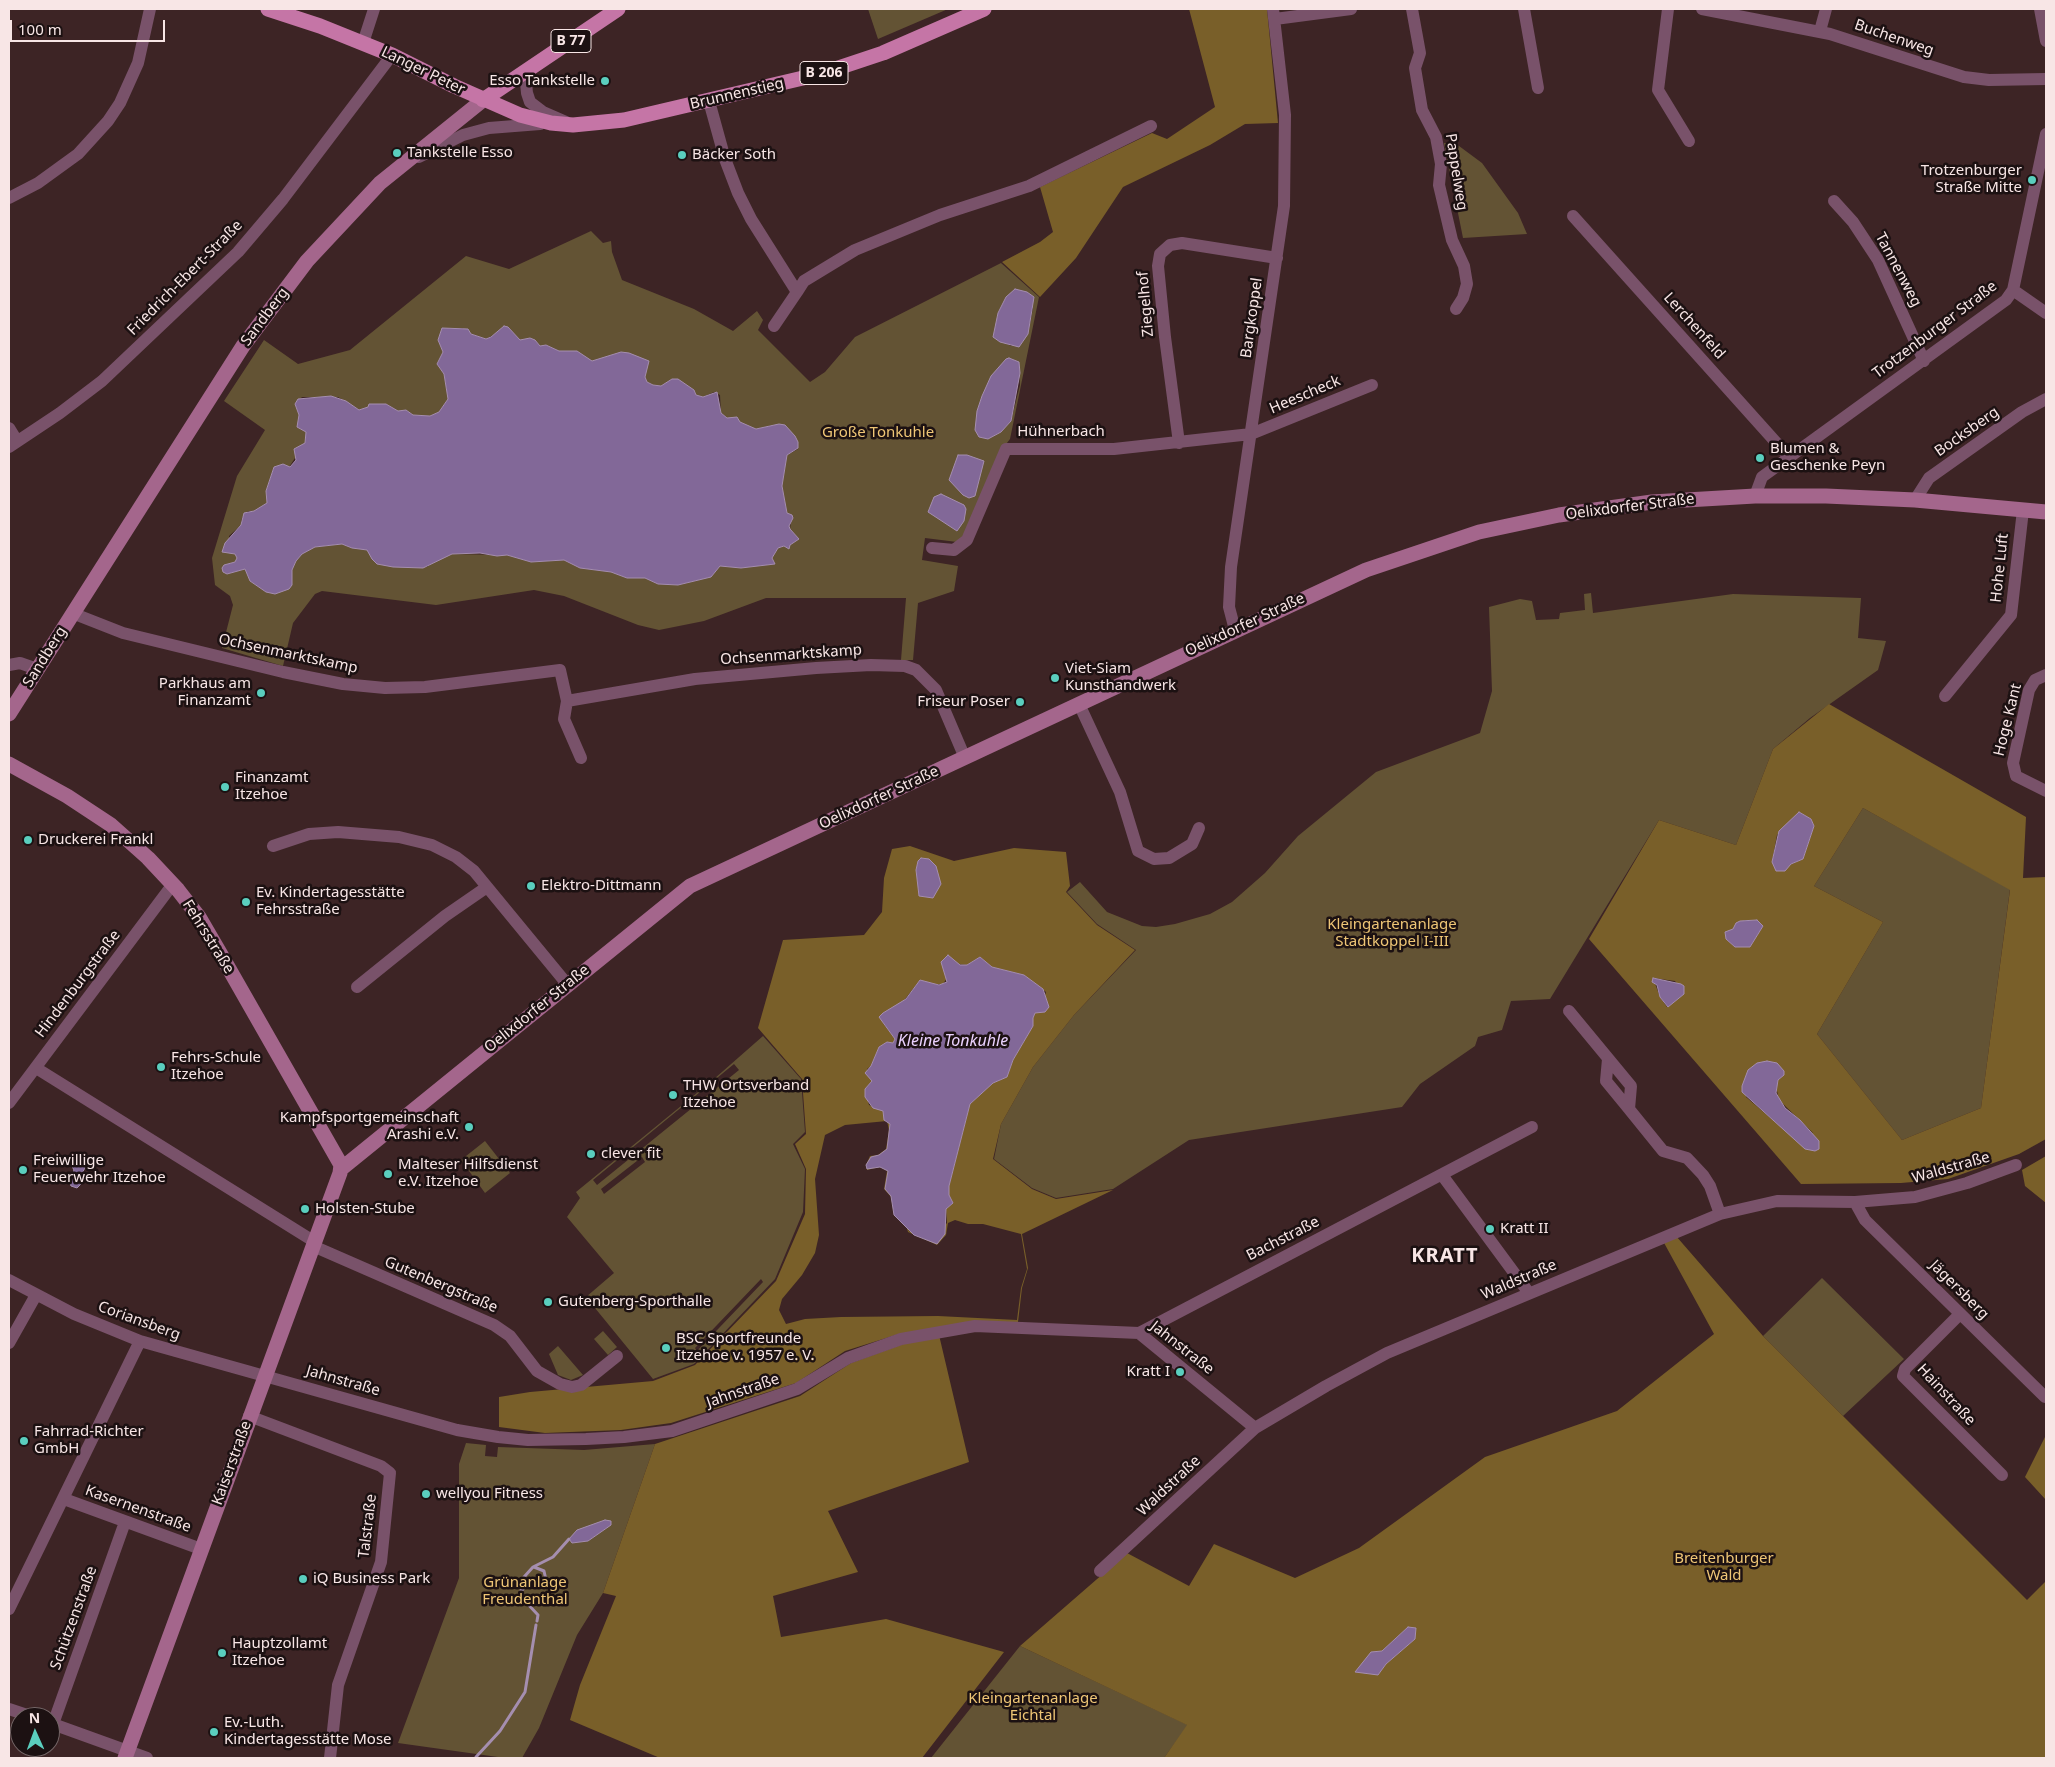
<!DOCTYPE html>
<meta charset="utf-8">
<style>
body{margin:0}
#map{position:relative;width:2055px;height:1767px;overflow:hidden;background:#3d2425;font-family:"Noto Sans",sans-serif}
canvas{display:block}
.frame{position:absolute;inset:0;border:10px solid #f8e6e6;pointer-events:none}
.north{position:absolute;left:10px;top:1707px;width:50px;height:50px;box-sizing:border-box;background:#1c1112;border:1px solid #746667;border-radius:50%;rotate:358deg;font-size:14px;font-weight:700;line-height:20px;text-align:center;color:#f8e6e6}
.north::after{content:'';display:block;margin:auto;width:18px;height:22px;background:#5acebe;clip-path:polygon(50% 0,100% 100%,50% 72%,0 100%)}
.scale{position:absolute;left:10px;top:20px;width:155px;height:22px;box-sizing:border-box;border:2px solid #f8e6e6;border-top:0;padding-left:6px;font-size:15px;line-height:18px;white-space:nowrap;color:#f8e6e6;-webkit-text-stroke:4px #1c1112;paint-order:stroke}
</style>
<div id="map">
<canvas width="2055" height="1767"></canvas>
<div class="frame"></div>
<div class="north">N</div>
<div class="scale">100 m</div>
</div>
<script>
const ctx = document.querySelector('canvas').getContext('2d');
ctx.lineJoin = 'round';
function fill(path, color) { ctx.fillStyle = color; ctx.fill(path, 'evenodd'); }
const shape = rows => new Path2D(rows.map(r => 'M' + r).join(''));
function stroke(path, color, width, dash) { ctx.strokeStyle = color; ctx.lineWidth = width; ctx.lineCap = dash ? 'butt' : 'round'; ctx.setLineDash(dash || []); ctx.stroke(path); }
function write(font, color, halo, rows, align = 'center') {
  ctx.font = font + ' "Noto Sans",sans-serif'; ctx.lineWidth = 5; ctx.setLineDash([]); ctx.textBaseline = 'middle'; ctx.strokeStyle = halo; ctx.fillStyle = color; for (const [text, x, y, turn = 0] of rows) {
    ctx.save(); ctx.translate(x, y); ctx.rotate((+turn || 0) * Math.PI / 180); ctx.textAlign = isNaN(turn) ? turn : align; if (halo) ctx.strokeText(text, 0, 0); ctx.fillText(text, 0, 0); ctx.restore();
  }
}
const green = shape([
 [868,9,948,9,878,39],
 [1444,143,1455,143,1482,163,1518,213,1527,234,1463,238],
 [591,231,603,243,611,241,612,252,622,280,694,309,733,331,757,311,763,320,758,330,810,382,825,372,855,337,1001,263,1039,297,1010,439,1000,452,964,538,957,542,925,538,922,560,958,566,954,591,918,603,913,660,901,660,906,598,766,598,704,621,659,630,638,625,564,596,534,590,436,605,322,591,315,594,293,623,283,666,222,648,233,605,230,596,215,585,212,558,237,476,265,430,224,401,264,340,298,364,350,350,466,256,509,269],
 [1006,297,1033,308,1028,334,1011,346,994,336,998,313],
 [508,327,520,340,535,340,540,346,546,345,559,351,577,351,592,362,621,352,646,370,645,377,647,382,653,385,661,386,672,379,694,390,696,395,703,397,714,392,720,395,721,413,727,418,756,429,773,425,788,431,795,436,798,449,787,455,782,486,787,514,792,515,790,529,799,539,790,545,778,548,772,558,775,564,741,568,720,566,711,577,678,585,658,584,645,578,627,578,611,572,580,568,564,560,531,562,507,555,452,554,435,560,427,567,413,567,371,554,367,550,352,548,342,544,315,547,302,554,296,561,292,570,292,581,289,589,282,591,266,592,250,581,245,569,227,574,224,565,235,562,238,558,235,554,230,553,229,536,241,525,242,518,248,511,254,512,267,503,266,491,274,467,289,467,305,443,306,432,298,427,299,415,295,404,302,397,338,397,359,410,386,404,398,411,406,410,413,415,430,416,439,412,448,399,444,374,437,364,443,352,438,340,449,328,462,328,471,334,486,339],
 [1009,358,1019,362,1020,385,1011,421,1001,432,988,439,979,437],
 [1591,593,1593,613,1733,594,1861,598,1858,638,1886,641,1878,670,1810,718,1773,749,1736,845,1659,820,1550,999,1511,1001,1502,1030,1478,1037,1475,1046,1420,1084,1402,1107,1189,1140,1113,1189,1056,1198,1032,1188,994,1159,1001,1124,1033,1067,1074,1015,1136,950,1097,924,1067,892,1080,882,1107,912,1142,926,1156,927,1175,924,1210,914,1232,902,1265,873,1298,836,1376,772,1480,733,1492,691,1489,607,1520,599,1532,601,1536,620,1559,619,1560,613,1585,610,1584,594],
 [1863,808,2010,889,1981,1108,1902,1140,1817,1034,1883,922,1814,886],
 [763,1036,801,1079,805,1132,793,1144,805,1169,803,1212,775,1279,694,1364,653,1379,586,1297,614,1273,567,1217,580,1198,576,1192,714,1079],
 [734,1064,739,1070,597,1185,593,1180],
 [642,1157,645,1162,604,1194,601,1189],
 [761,1279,763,1282,697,1351,695,1348],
 [485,1141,510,1173,485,1193,461,1160],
 [1822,1278,1904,1359,1843,1416,1763,1336],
 [603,1331,617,1347,608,1355,594,1339],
 [558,1346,583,1375,571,1380,558,1375,549,1354],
 [466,1443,486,1445,485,1456,497,1457,498,1447,584,1450,655,1444,603,1593,577,1635,539,1728,522,1758,505,1758,398,1743,459,1578,459,1464],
 [611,1525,588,1541,572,1543],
 [1020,1646,1188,1725,1164,1758,931,1758]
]);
const forest = shape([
 [1189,9,1267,9,1278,123,1245,124,1210,145,1123,187,1076,258,1040,297,1002,262,1040,242,1053,232,1040,187,1152,133,1167,139,1215,107],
 [1829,704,2026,817,2023,878,2046,877,2046,1139,2019,1154,1948,1179,1901,1183,1801,1184,1589,939,1659,820,1736,845,1773,749],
 [1863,808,2010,890,1981,1108,1902,1140,1817,1034,1883,922,1814,886],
 [1799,812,1811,819,1814,826,1803,859,1787,866,1772,862,1777,835],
 [1745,920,1757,920,1763,926,1750,947,1735,947,1726,939,1733,930],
 [1653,978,1675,981,1684,994,1667,1007,1660,997],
 [1757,1063,1784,1075,1778,1080,1776,1086,1779,1100,1813,1133,1780,1126,1746,1097,1745,1080,1749,1070],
 [910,846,954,861,1014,848,1066,852,1070,886,1066,892,1097,925,1135,950,1074,1015,1033,1067,1001,1124,993,1159,1032,1189,1056,1199,1113,1190,1022,1234,1028,1268,1022,1288,1018,1322,899,1334,845,1351,796,1383,671,1423,621,1430,545,1433,499,1427,499,1397,530,1392,653,1381,695,1365,776,1281,805,1214,806,1169,795,1144,806,1134,802,1079,758,1028,783,940,864,935,882,912,884,878,892,849],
 [921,858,926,858,941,884,938,889,919,895,916,870,918,861],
 [980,957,992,967,1024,975,1046,992,1040,1011,1035,1013,1033,1018,1033,1026,1013,1060,1007,1077,993,1083,970,1104,949,1186,949,1195,953,1203,946,1209,947,1223,931,1240,923,1239,909,1231,906,1225,894,1215,891,1196,885,1189,888,1171,880,1167,868,1169,871,1157,879,1155,887,1149,890,1124,884,1111,869,1105,865,1089,872,1081,867,1069,871,1066,879,1047,887,1042,893,1043,895,1039,883,1023,883,1013,902,1003,920,980,931,984,943,984,947,978,945,972,957,964,967,965],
 [887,1121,889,1130,886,1149,878,1155,870,1156,866,1165,867,1170,880,1167,887,1171,884,1189,891,1197,894,1215,906,1225,908,1232,937,1245,946,1235,948,1223,955,1220,968,1224,983,1224,1021,1234,1027,1269,1021,1288,1017,1320,938,1316,841,1317,805,1319,786,1324,779,1310,782,1299,802,1275,815,1253,819,1235,815,1179,825,1135,845,1125],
 [2046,1156,2046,1203,2025,1186,2022,1170],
 [1676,1236,1763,1336,2027,1600,2046,1581,2046,1758,1164,1758,1187,1725,1020,1646,1127,1553,1189,1586,1214,1544,1295,1578,1359,1548,1485,1457,1617,1411,1714,1334,1663,1241],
 [1407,1628,1415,1639,1386,1664,1378,1675,1371,1653,1382,1651],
 [939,1335,969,1462,828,1511,858,1572,773,1596,781,1637,886,1619,1004,1652,922,1758,660,1758,570,1720,580,1685,616,1596,603,1593,655,1444,800,1396,851,1363,903,1344],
 [2046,1435,2046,1500,2025,1477]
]);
const water = shape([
 [1015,289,1027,292,1034,297,1028,334,1019,347,1000,342,993,337,998,313,1006,297,1015,289],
 [504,326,508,327,520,340,530,338,535,340,540,346,546,345,559,351,577,351,592,361,621,352,629,353,649,361,645,377,647,382,653,385,661,386,672,379,678,379,694,390,696,395,703,397,717,392,721,413,727,418,737,417,740,422,756,429,779,424,785,425,795,436,798,442,798,448,787,455,782,486,787,513,792,515,793,518,789,526,790,529,799,539,790,545,789,549,784,546,778,548,772,558,775,564,741,568,720,566,711,577,678,585,658,584,645,578,627,578,611,572,580,568,564,560,531,562,507,555,497,556,480,553,452,554,423,568,393,567,377,564,372,559,367,550,352,548,342,544,315,547,302,554,296,561,292,570,292,585,289,589,275,594,266,592,250,581,245,569,227,574,223,572,222,568,224,565,235,562,237,558,235,554,222,552,225,543,241,525,244,513,254,511,267,503,266,491,274,467,283,464,290,467,296,460,294,449,305,443,306,432,297,427,299,415,295,404,298,399,331,396,346,401,359,410,368,407,369,404,386,404,398,411,406,410,413,415,430,416,439,412,448,399,444,374,437,364,443,352,438,340,442,328,468,329,471,334,486,339,491,337,504,326],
 [1009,358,1019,362,1020,373,1011,421,1001,432,988,439,979,437,975,430,977,411,982,396,991,376,1006,359,1009,358],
 [958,455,967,455,984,461,975,496,969,498,963,495,949,480,958,455],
 [941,494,964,505,966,509,964,521,957,531,928,512,934,497,941,494],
 [1799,812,1811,819,1814,826,1803,859,1791,864,1785,871,1776,871,1772,862,1779,831,1799,812],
 [921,858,929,859,936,866,941,884,933,898,919,896,916,870,918,861,921,858],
 [1757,920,1763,926,1750,947,1735,947,1726,939,1725,932,1733,929,1736,923,1740,921,1757,920],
 [948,955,960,965,967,965,980,957,992,967,1024,975,1043,989,1049,1007,1045,1012,1035,1013,1033,1018,1033,1026,1013,1060,1007,1077,993,1083,970,1104,949,1186,949,1195,953,1203,946,1209,945,1234,937,1244,914,1235,894,1215,891,1196,885,1189,888,1171,880,1167,867,1169,866,1165,871,1157,879,1155,887,1149,890,1124,884,1120,883,1111,873,1108,865,1097,865,1089,872,1081,865,1073,871,1066,879,1047,887,1042,893,1043,895,1039,879,1017,883,1013,906,999,920,980,939,985,947,982,941,962,948,955],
 [1653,978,1681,984,1684,986,1684,994,1668,1007,1660,997,1657,985,1652,982,1653,978],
 [1767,1061,1777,1063,1784,1071,1784,1075,1778,1080,1776,1093,1785,1108,1800,1120,1819,1141,1819,1149,1815,1151,1805,1149,1742,1092,1742,1086,1748,1070,1757,1063,1767,1061],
 [77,1158,84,1163,85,1168,82,1173,85,1180,77,1188,71,1186,69,1181,74,1170,70,1163,77,1158],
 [605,1520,611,1521,611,1525,588,1541,572,1543,569,1539,577,1530,605,1520],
 [1408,1627,1416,1628,1415,1639,1386,1664,1378,1675,1355,1672,1371,1652,1382,1651,1408,1627]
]);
const stream = shape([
 [522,1590,525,1586,542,1584,546,1580,544,1571,534,1567],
 [537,1621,538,1615,524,1600,521,1591,524,1577,533,1567,553,1557,569,1539],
 [476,1757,500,1731,525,1692,536,1625]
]);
const street = shape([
 [1412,9,1420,53,1415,68,1422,110,1436,137,1441,164,1439,185,1452,240,1464,266,1467,284,1463,298,1456,309],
 [1524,9,1538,88],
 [1668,9,1658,90,1689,141],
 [1702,9,1830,34,1964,77,1989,80,2046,79],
 [2040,9,2046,41],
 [1275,19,1351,9],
 [1820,31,1826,9],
 [363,43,374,9],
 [525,73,527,93,530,102,543,112,566,122],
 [709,101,725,159,738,193,751,219,797,292,804,281,855,250,940,215,1029,186,1151,126],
 [419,157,463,135,489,128,540,124],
 [9,198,38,183,78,154,108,121,120,103,138,63,150,9],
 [1834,201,1853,222,1878,260,1924,361],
 [1573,216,1790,458],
 [2013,290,2046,313],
 [774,326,797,292],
 [9,428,17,441],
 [1179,443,1165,337,1158,266,1160,254,1170,245,1182,243,1277,258],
 [9,447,60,413,102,381,238,252,283,199,392,55],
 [1755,496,1762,477,2006,300,2013,290,2046,134],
 [1915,500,1929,478,2022,412,2046,399],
 [932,548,954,550,967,540,1006,449,1114,449,1251,434,1372,385],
 [72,613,123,633,283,672,343,684,385,688,425,687,560,670,567,701,695,679,816,668,871,665,905,666,916,670,936,690,965,758],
 [1235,630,1229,607,1231,567,1284,206,1285,115,1273,9],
 [9,665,20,663,37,669],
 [2046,675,2035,680,2029,690,2013,763,2016,776,2046,791],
 [1945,696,2011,615,2023,510],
 [567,701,564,719,581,758],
 [1079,704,1120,792,1138,851,1154,859,1169,858,1192,844,1199,828],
 [273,846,309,834,338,832,399,837,432,845,456,857,474,871,567,984],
 [357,987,445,916,487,887],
 [1569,1011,1631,1086,1629,1109,1663,1151,1687,1158,1703,1175,1710,1186,1720,1214],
 [1608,1059,1606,1081,1629,1109],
 [36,1068,315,1242],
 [9,1103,173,884],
 [1442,1175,1529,1293],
 [1855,1202,1865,1220,2045,1397],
 [313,1246,494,1325,510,1336,537,1371,560,1384,572,1387,581,1385,617,1356],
 [9,1280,74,1314,140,1341,457,1430,498,1437,528,1440,586,1439,624,1437,672,1431,797,1389,848,1358,901,1339,975,1326,1139,1333,1255,1428],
 [1960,1314,1905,1369,1903,1376,2002,1475],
 [1139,1333,1532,1127],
 [9,1343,36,1295],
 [249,1416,381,1466,390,1473,381,1562,338,1685,330,1758],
 [64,1499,201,1549],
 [1100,1571,1255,1428,1326,1386,1387,1353,1720,1214,1777,1201,1855,1202,1915,1197,1967,1183,2016,1165],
 [9,1609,140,1341],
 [9,1709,33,1717],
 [50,1723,147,1758],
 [53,1724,125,1522]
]);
const secondary = shape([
 [9,714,243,346,307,261,380,183,483,100],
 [9,764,67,796,111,825,148,858,178,890,199,917,220,953,341,1165,340,1173,125,1758],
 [341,1169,690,886,1366,570,1479,532,1559,515,1652,502,1755,496,1826,496,1915,500,2046,512]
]);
const primary = shape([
 [268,9,320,26,392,55,454,86,520,115,551,123,573,125,624,120,820,74,883,53,984,9],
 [483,100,618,9]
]);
const markers = [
 [605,81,5,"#5acebe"],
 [397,153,5,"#5acebe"],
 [682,155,5,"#5acebe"],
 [2032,180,5,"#5acebe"],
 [1760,458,5,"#5acebe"],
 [1055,678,5,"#5acebe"],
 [261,693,5,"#5acebe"],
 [1020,702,5,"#5acebe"],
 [225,787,5,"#5acebe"],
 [28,840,5,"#5acebe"],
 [531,886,5,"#5acebe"],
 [246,902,5,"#5acebe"],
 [161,1067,5,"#5acebe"],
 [673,1095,5,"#5acebe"],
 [469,1127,5,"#5acebe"],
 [591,1154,5,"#5acebe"],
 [23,1170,5,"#5acebe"],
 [388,1174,5,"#5acebe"],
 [305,1209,5,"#5acebe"],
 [1490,1229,5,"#5acebe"],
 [548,1302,5,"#5acebe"],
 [666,1348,5,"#5acebe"],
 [1180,1372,5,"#5acebe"],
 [24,1441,5,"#5acebe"],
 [426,1494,5,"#5acebe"],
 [303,1579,5,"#5acebe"],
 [222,1653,5,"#5acebe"],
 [214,1732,5,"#5acebe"]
];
const shields = [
 [571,41,40],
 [824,73,48]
];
const shieldNames = [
 ["B 77",571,41],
 ["B 206",824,73]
];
const streetNames = [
 ["Buchenweg",1894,38,19],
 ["Langer Peter",423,71,26],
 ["Brunnenstieg",737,94,-13],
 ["Pappelweg",1456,172,81],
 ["Tannenweg",1898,270,62],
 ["Friedrich-Ebert-Straße",185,278,-45],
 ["Ziegelhof",1146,304,-95],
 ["Sandberg",265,317,-53],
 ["Bargkoppel",1252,318,-82],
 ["Lerchenfeld",1694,326,48],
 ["Trotzenburger Straße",1935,330,-37],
 ["Heescheck",1305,395,-23],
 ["Hühnerbach",1061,432],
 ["Bocksberg",1967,432,-35],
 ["Oelixdorfer Straße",1630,507,-7],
 ["Hohe Luft",2000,568,-84],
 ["Oelixdorfer Straße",1245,625,-25],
 ["Ochsenmarktskamp",288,654,12],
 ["Ochsenmarktskamp",791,655,-4],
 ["Sandberg",45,657,-58],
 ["Hoge Kant",2008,720,-76],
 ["Oelixdorfer Straße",879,798,-25],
 ["Fehrsstraße",208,937,58],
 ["Hindenburgstraße",78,984,-53],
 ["Oelixdorfer Straße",537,1009,-39],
 ["Waldstraße",1951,1168,-16],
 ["Bachstraße",1283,1239,-27],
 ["Waldstraße",1519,1280,-23],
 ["Gutenbergstraße",441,1285,23],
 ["Jägersberg",1959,1290,45],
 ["Coriansberg",139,1321,20],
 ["Jahnstraße",1182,1348,38],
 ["Jahnstraße",343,1381,16],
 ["Jahnstraße",743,1391,-19],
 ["Hainstraße",1946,1395,47],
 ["Kaiserstraße",232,1463,-70],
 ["Waldstraße",1169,1486,-43],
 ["Kasernenstraße",138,1509,20],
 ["Talstraße",368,1526,-83],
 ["Schützenstraße",74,1618,-70]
];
const poiNames = [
 ["Esso Tankstelle",595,81,"right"],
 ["Tankstelle Esso",407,153],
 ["Bäcker Soth",692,155],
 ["Trotzenburger",2022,171,"right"],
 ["Straße Mitte",2022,188,"right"],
 ["Blumen &",1770,449],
 ["Geschenke Peyn",1770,466],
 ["Viet-Siam",1065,669],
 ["Kunsthandwerk",1065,686],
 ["Parkhaus am",251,684,"right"],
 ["Finanzamt",251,701,"right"],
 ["Friseur Poser",1010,702,"right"],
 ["Finanzamt",235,778],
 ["Itzehoe",235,795],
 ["Druckerei Frankl",38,840],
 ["Elektro-Dittmann",541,886],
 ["Ev. Kindertagesstätte",256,893],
 ["Fehrsstraße",256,910],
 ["Fehrs-Schule",171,1058],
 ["Itzehoe",171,1075],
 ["THW Ortsverband",683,1086],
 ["Itzehoe",683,1103],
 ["Kampfsportgemeinschaft",459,1118,"right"],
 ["Arashi e.V.",459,1135,"right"],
 ["clever fit",601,1154],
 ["Freiwillige",33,1161],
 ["Feuerwehr Itzehoe",33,1178],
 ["Malteser Hilfsdienst",398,1165],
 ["e.V. Itzehoe",398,1182],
 ["Holsten-Stube",315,1209],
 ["Kratt II",1500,1229],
 ["Gutenberg-Sporthalle",558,1302],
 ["BSC Sportfreunde",676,1339],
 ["Itzehoe v. 1957 e. V.",676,1356],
 ["Kratt I",1170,1372,"right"],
 ["Fahrrad-Richter",34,1432],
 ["GmbH",34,1449],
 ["wellyou Fitness",436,1494],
 ["iQ Business Park",313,1579],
 ["Hauptzollamt",232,1644],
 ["Itzehoe",232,1661],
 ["Ev.-Luth.",224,1723],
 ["Kindertagesstätte Mose",224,1740]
];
const parkNames = [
 ["Große Tonkuhle",878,433],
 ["Kleingartenanlage",1392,925],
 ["Stadtkoppel I-III",1392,942],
 ["Breitenburger",1724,1559],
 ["Wald",1724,1576],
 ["Grünanlage",525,1583],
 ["Freudenthal",525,1600],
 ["Kleingartenanlage",1033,1699],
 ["Eichtal",1033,1716]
];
const waterNames = [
 ["Kleine Tonkuhle",953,1041]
];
const districtNames = [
 ["KRATT",1445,1256]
];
fill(green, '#635334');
fill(forest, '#795f29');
fill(water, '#826898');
stroke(water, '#a58eaf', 1);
stroke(stream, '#a58eaf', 3);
stroke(street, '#79526a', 12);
stroke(secondary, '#a4668c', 15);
stroke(primary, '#c575a6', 15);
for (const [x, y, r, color] of markers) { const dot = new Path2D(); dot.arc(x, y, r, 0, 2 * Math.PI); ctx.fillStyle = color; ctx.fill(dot); stroke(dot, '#1c1112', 2); }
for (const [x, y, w] of shields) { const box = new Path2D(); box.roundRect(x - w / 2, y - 11.5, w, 23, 4); ctx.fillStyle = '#1c1112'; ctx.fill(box); stroke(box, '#f8e6e6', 1); }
write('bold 14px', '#f8e6e6', null, shieldNames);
write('15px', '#f8e6e6', '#1c1112', streetNames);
write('15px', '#f8e6e6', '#1c1112', poiNames, 'left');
write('15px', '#efc676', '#1c1112', parkNames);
write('italic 16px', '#ebd2ff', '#1c1112', waterNames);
ctx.letterSpacing = '1px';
write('bold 20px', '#f8e6e6', '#1c1112', districtNames);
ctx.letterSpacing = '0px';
</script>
